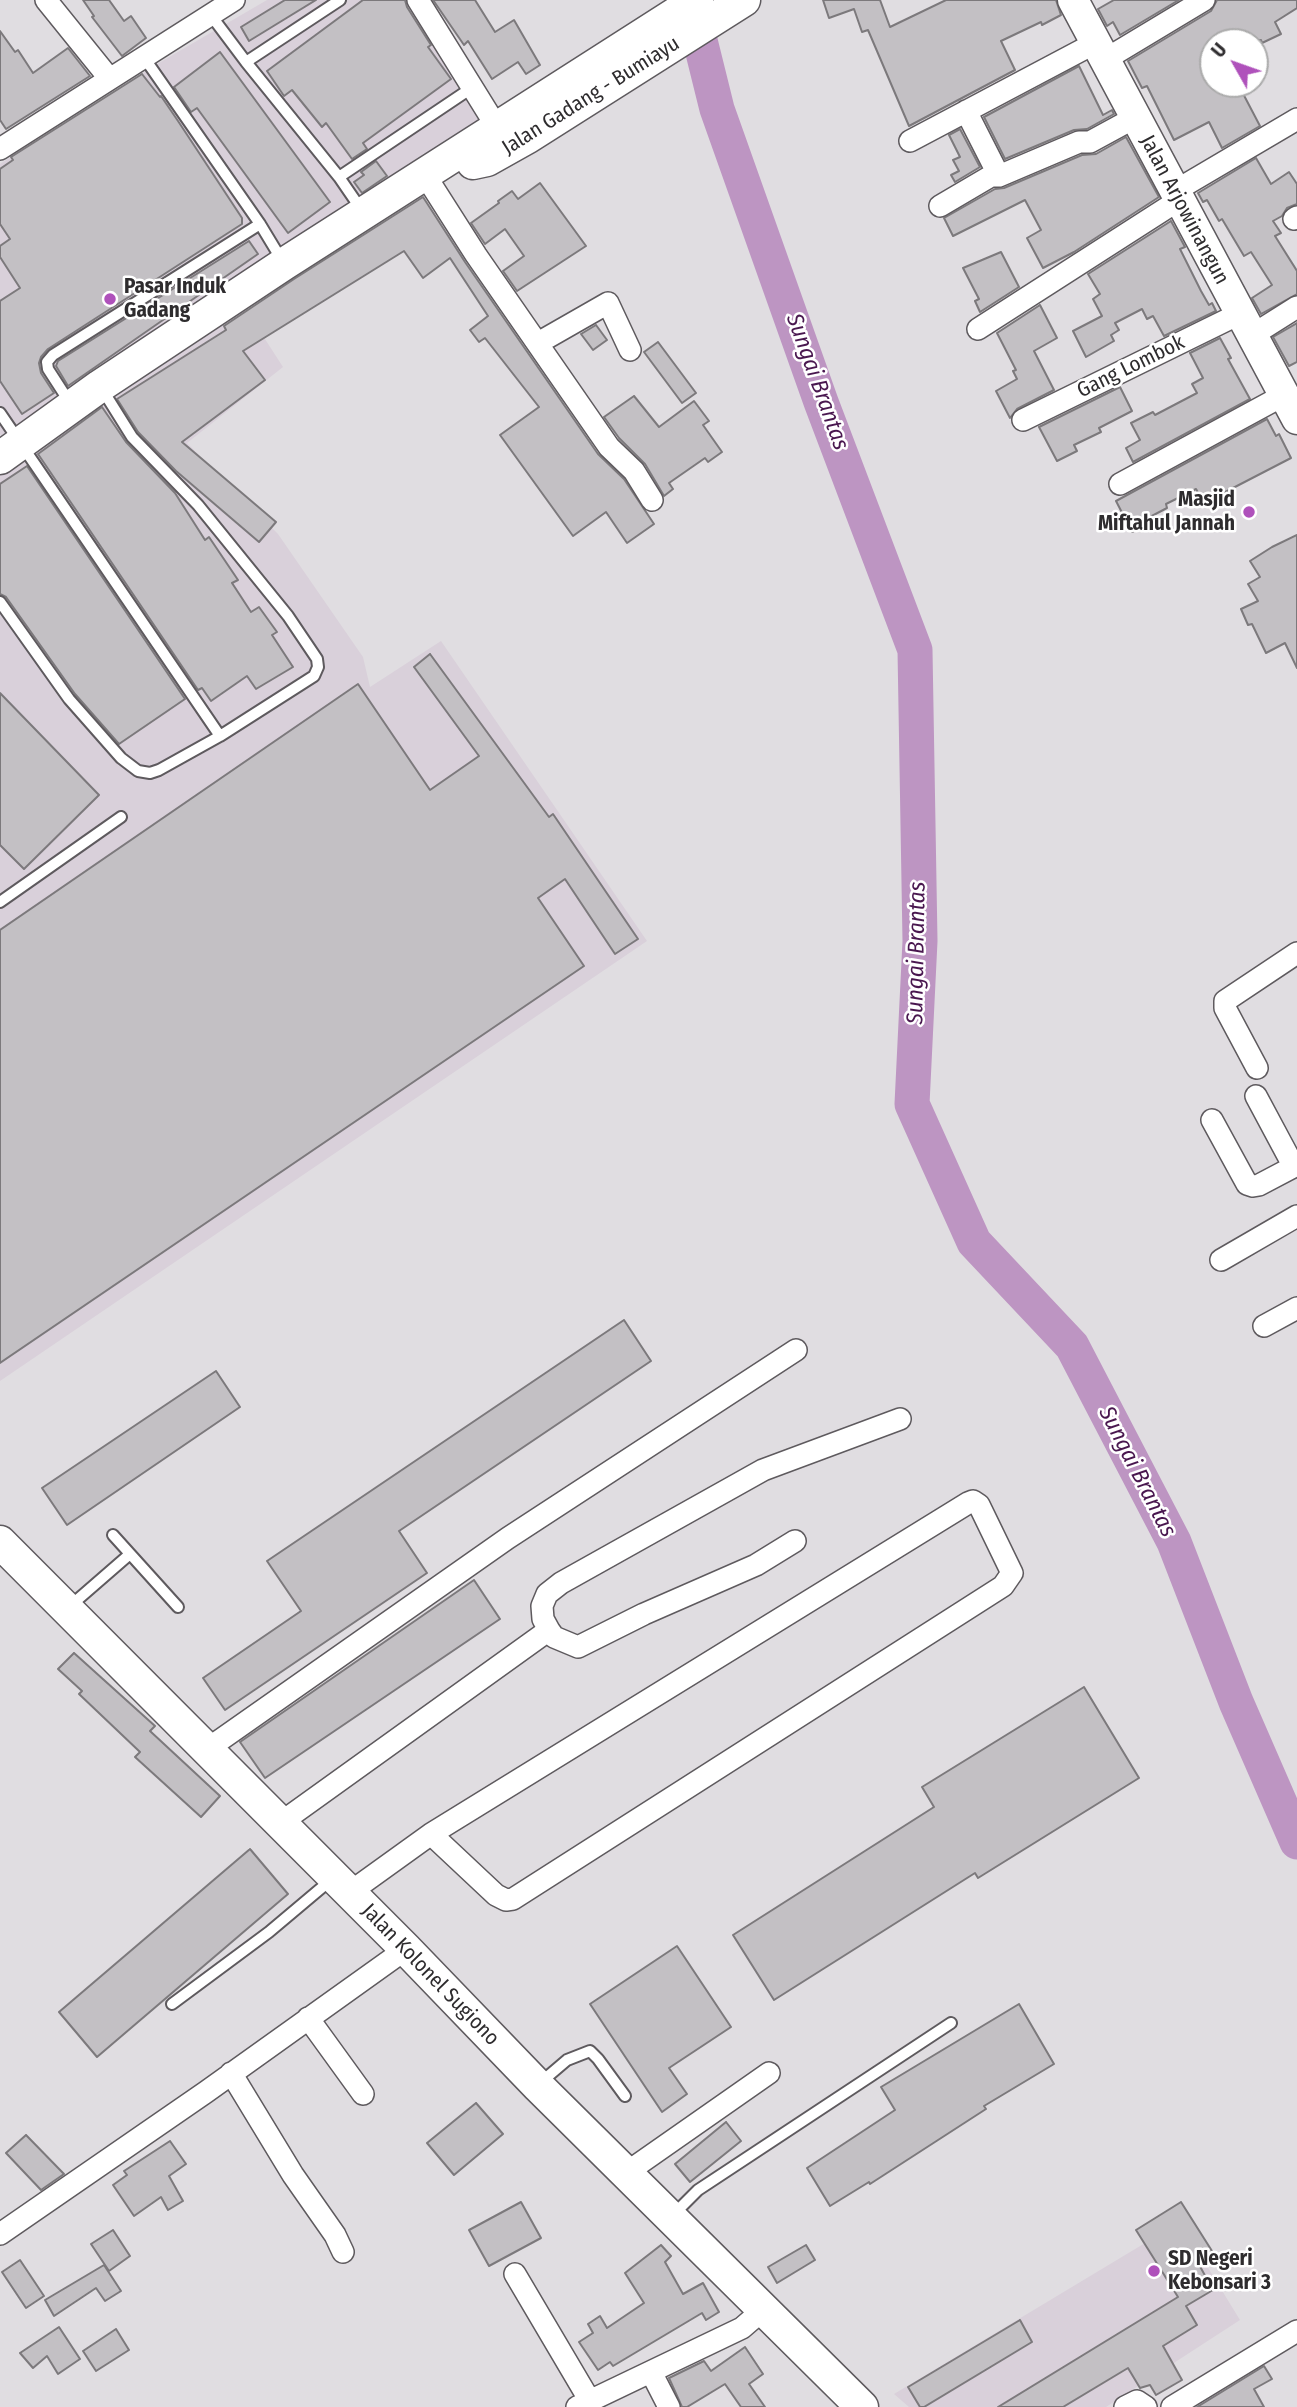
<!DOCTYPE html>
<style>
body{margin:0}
#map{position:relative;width:1297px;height:2407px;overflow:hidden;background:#e0dde1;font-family:"Fira Sans Condensed",sans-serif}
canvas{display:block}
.north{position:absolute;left:1199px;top:28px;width:70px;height:70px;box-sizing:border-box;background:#fff;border:2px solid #ababab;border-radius:50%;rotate:310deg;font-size:19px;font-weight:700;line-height:28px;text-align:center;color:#2e2c2e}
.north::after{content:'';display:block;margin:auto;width:24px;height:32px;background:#af51bb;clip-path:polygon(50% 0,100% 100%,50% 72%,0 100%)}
</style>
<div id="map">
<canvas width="1297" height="2407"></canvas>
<div class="north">U</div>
</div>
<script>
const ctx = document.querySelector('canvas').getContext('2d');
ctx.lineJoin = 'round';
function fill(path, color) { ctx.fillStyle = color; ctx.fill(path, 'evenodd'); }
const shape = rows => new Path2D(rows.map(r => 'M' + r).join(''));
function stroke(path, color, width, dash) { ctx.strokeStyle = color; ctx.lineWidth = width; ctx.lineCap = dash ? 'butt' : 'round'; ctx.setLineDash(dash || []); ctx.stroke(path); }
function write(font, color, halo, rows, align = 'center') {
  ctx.font = font + ' "Fira Sans Condensed",sans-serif'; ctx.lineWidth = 5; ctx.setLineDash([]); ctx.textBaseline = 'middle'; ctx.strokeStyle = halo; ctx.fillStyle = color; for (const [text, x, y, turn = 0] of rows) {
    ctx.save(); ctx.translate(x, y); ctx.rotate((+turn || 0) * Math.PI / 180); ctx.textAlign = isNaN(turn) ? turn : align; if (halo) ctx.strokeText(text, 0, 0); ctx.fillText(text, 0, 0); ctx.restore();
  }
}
const built = shape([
 [267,0,412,0,484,118,7,444,0,434,0,164,159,63],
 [243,305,283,367,187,443,278,534,363,657,370,687,441,641,647,941,0,1381,0,476,100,403],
 [1180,2222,1240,2320,1106,2407,909,2407,894,2394]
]);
const river = shape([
 [690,0,717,109,821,402,915,650,920,941,912,1104,974,1242,1072,1346,1174,1542,1236,1702,1297,1842]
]);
const building = shape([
 [83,0,109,0,124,21,131,16,146,38,122,56,92,17,94,16,83,0],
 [285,0,316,0,249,41,241,27,285,0],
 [363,0,405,0,407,7,431,45,428,47,451,79,363,143,367,149,352,159,326,123,322,127,292,90,284,96,267,71,363,0],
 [433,0,475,0,495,32,514,20,540,65,526,74,518,62,492,79,468,41,464,45,433,0],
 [823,0,880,0,890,27,946,0,1056,0,1061,15,1042,25,1041,22,1001,41,1015,70,909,126,868,30,862,32,854,9,829,18,823,0],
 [1114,0,1179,0,1120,35,1113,22,1107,26,1098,9,1114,0],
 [1217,0,1297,0,1297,8,1275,22,1281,34,1262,43,1261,40,1213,42,1213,84,1238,84,1260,126,1222,148,1209,122,1174,140,1147,86,1142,88,1128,61,1211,11,1217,0],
 [0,31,15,52,18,50,33,73,68,48,90,76,6,129,0,120,0,31],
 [220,52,330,202,288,233,197,108,191,112,174,87,220,52],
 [1079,66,1103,115,1112,110,1114,114,1087,129,1074,130,1005,159,984,117,1079,66],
 [142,74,160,97,161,96,178,121,242,218,242,224,48,349,41,357,39,363,41,373,54,393,22,414,0,381,0,301,20,288,0,257,0,246,10,239,0,224,0,169,13,160,11,157,142,74],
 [960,129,980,167,955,182,951,175,959,171,953,160,960,157,949,135,960,129],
 [1126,137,1159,197,1074,252,1043,268,1027,238,1041,230,1025,200,953,236,944,218,995,189,1004,188,1082,155,1096,154,1126,137],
 [1256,158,1271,184,1289,172,1297,184,1297,204,1287,208,1282,216,1273,221,1281,233,1275,236,1297,271,1297,294,1261,314,1252,298,1272,285,1251,252,1244,256,1222,219,1219,221,1207,200,1203,202,1198,193,1256,158],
 [376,161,387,176,362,193,354,182,364,175,361,172,376,161],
 [540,183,586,246,517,291,503,271,524,256,505,229,485,244,471,223,499,203,498,201,512,191,518,199,540,183],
 [423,197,465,262,598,454,624,479,654,524,627,543,606,512,573,536,500,435,539,407,485,338,479,342,470,330,488,316,450,258,423,278,404,251,243,351,265,380,182,442,276,522,259,542,176,471,138,432,117,399,226,330,224,326,294,279,423,197],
 [1171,221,1185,247,1180,249,1201,291,1209,305,1212,303,1216,311,1164,336,1153,316,1147,319,1142,309,1115,323,1119,330,1111,335,1114,341,1086,357,1073,331,1102,316,1093,299,1100,294,1088,274,1171,221],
 [249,241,258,254,68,386,56,366,58,361,249,241],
 [1001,252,1019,287,980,312,975,301,979,299,963,268,1001,252],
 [1040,305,1057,338,1034,351,1054,390,1017,409,1010,418,996,391,1017,379,1013,371,1016,370,997,333,1040,305],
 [1297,323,1297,362,1289,366,1273,337,1297,323],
 [596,325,607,340,593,350,581,334,596,325],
 [1220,338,1231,358,1228,359,1250,399,1133,462,1126,448,1140,440,1131,423,1153,412,1155,415,1197,393,1192,384,1203,378,1190,353,1220,338],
 [658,342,696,393,682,403,644,352,658,342],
 [1120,387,1132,411,1099,428,1101,432,1074,445,1077,451,1057,461,1039,427,1120,387],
 [634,396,659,427,694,401,709,421,703,425,722,452,708,462,705,458,669,483,673,489,664,496,645,464,619,438,604,417,634,396],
 [102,407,126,442,175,493,205,540,209,537,238,580,232,583,251,612,259,607,277,632,272,635,293,667,256,689,247,676,211,701,202,688,198,690,38,454,102,407],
 [1267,419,1276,436,1279,434,1291,458,1204,503,1196,489,1166,504,1167,508,1146,519,1149,523,1132,532,1116,501,1267,419],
 [27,466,185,699,119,744,75,694,6,597,0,594,0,484,27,466],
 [1297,535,1297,668,1285,643,1266,653,1252,624,1248,625,1241,609,1258,601,1248,584,1260,577,1250,561,1272,547,1297,535],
 [430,654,549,817,553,814,638,939,615,954,565,879,538,898,584,966,0,1363,0,930,358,684,430,790,479,756,414,667,430,654],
 [0,693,99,795,24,869,0,845,0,693],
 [624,1320,651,1361,399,1531,427,1573,225,1710,203,1678,301,1611,267,1561,624,1320],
 [216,1371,240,1407,67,1525,42,1488,216,1371],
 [474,1580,500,1619,265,1778,240,1742,474,1580],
 [74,1653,155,1726,150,1731,220,1796,201,1817,135,1757,140,1752,79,1694,82,1691,58,1669,74,1653],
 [1084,1687,1139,1778,978,1878,975,1873,774,2000,733,1935,934,1807,922,1787,1084,1687],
 [250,1849,288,1894,97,2057,59,2012,250,1849],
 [677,1946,731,2027,669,2068,687,2094,662,2112,590,2004,677,1946],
 [1019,2004,1054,2064,984,2106,986,2109,870,2184,869,2182,830,2206,807,2168,895,2110,881,2087,1019,2004],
 [476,2103,503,2134,454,2175,427,2143,476,2103],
 [726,2122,741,2141,690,2182,675,2164,726,2122],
 [26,2135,64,2174,41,2190,6,2153,26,2135],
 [170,2141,186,2164,169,2176,183,2201,168,2210,161,2197,134,2216,113,2185,127,2175,124,2171,170,2141],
 [521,2202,541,2238,489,2266,469,2230,521,2202],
 [1181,2202,1212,2251,1197,2261,1213,2290,1186,2306,1197,2325,1163,2346,1182,2380,1156,2395,1150,2385,1140,2388,1128,2368,1063,2407,998,2407,1178,2297,1136,2230,1181,2202],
 [113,2230,130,2256,109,2271,91,2244,113,2230],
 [661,2245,671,2256,665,2262,683,2294,703,2283,719,2312,706,2320,702,2313,613,2366,610,2362,598,2370,579,2342,593,2333,588,2324,600,2316,607,2328,644,2303,625,2273,661,2245],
 [806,2245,815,2260,777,2283,768,2267,806,2245],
 [20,2260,44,2296,26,2308,2,2272,20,2260],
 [104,2265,121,2291,105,2301,96,2288,54,2316,45,2300,104,2265],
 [1020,2320,1032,2342,924,2407,920,2407,908,2387,1020,2320],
 [59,2327,80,2359,58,2374,47,2356,33,2368,20,2353,59,2327],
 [116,2329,129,2350,96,2371,83,2351,116,2329],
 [745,2347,763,2374,749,2384,765,2407,741,2407,725,2384,687,2407,682,2407,669,2378,704,2361,711,2371,745,2347],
 [1264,2366,1272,2379,1254,2389,1264,2407,1197,2407,1264,2366]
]);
const lane = shape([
 [340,0,246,62,339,177,363,212],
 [210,14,246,62],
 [143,56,260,224,283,262],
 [339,177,473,87],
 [102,389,132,437,198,505,288,616,317,659,318,667,314,676,220,736],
 [70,403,48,369,47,362,53,355,260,224],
 [0,413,220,736,159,770,150,773,138,771,121,758,69,699,0,602],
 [0,902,121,817],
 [113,1535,178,1607],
 [69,1607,130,1554],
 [172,2004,269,1932,332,1879],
 [540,2083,567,2060,590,2051,598,2059,625,2096],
 [672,2216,698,2190,951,2023]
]);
const street = shape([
 [46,0,109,78],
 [418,0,498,129],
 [1106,59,1204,0],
 [966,111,999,176],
 [910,141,1097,42],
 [0,149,234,0],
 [425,175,476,255,609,447,634,471,652,500],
 [1175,191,1297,119],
 [940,206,991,176,999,176,1079,142,1090,142,1136,117],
 [1294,219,1297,217],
 [978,329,1179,200],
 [1251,336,1297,307],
 [538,343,608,303,630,350],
 [1023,420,1239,314],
 [1120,484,1284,395],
 [1257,1068,1225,1008,1225,1001,1297,953],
 [1256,1096,1294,1167],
 [1212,1120,1247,1184,1253,1186,1259,1185,1297,1165],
 [1221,1260,1297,1216],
 [1264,1326,1297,1308],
 [549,1630,554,1637,578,1647,644,1614,756,1565,795,1541],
 [206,1750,508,1538,796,1350],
 [279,1824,549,1630,543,1619,542,1606,547,1594,561,1583,763,1470,900,1419],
 [349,1893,431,1834,968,1503,973,1501,979,1505,1012,1573,1003,1586,513,1899,506,1900,496,1895,431,1834],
 [308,2018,363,2094],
 [231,2073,293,2175,335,2235,343,2252],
 [626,2173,769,2073],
 [0,2234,206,2092,406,1949],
 [515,2274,590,2401],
 [651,2372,669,2407],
 [577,2407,742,2328,764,2309],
 [1125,2407,1137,2401,1146,2407],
 [1172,2407,1297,2331]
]);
const secondary = shape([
 [1073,0,1297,419]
]);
const primary = shape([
 [473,163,487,160,528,137,744,0],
 [0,458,100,386,284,264,697,0],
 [0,1542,406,1949,538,2086,862,2407]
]);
const markers = [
 [110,299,7,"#af51bb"],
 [1249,512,7,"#af51bb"],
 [1154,2271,7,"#af51bb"]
];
const streetNames = [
 ["Jalan Gadang - Bumiayu",591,96,-32],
 ["Jalan Arjowinangun",1184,210,62],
 ["Gang Lombok",1131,367,-26],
 ["Jalan Kolonel Sugiono",430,1975,46]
];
const poiNames = [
 ["Pasar Induk",124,287],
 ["Gadang",124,311],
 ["Masjid",1235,500,"right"],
 ["Miftahul Jannah",1235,524,"right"],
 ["SD Negeri",1168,2259],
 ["Kebonsari 3",1168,2283]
];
const waterNames = [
 ["Sungai Brantas",817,382,70],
 ["Sungai Brantas",917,953,-89],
 ["Sungai Brantas",1137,1472,63]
];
fill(built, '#d9d0da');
stroke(river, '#bd95c2', 35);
fill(building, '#c3c0c4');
stroke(building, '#7c797c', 2);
stroke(lane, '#5e5a5e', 14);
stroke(street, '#5e5a5e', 24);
stroke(secondary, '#5e5a5e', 33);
stroke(primary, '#5e5a5e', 35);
stroke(lane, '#fff', 10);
stroke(street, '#fff', 21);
stroke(secondary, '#fff', 30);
stroke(primary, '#fff', 32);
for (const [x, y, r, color] of markers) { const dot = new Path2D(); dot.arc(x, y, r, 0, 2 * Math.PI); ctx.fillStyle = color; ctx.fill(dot); stroke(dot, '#fff', 2.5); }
write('21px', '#2e2c2e', '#fff', streetNames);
write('bold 21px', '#2e2c2e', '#fff', poiNames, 'left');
write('italic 23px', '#49174f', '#fff', waterNames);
</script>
